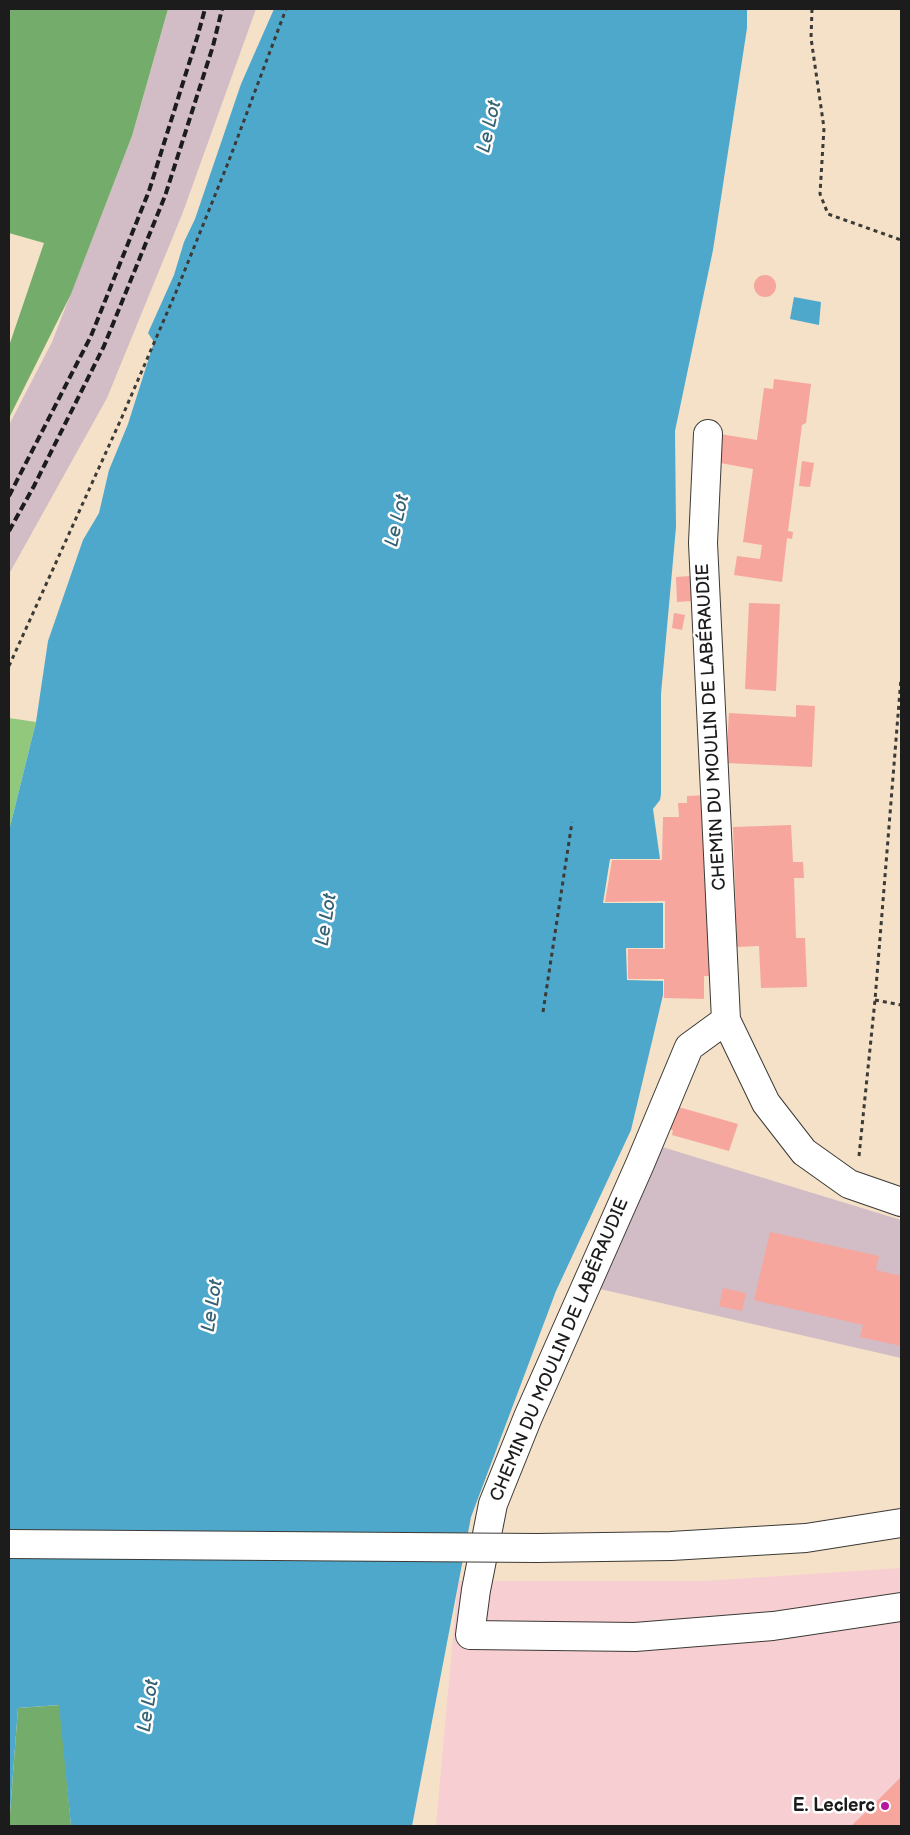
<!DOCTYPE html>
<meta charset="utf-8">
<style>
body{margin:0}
#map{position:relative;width:910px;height:1835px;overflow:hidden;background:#f4e1c7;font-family:"Balsamiq Sans",sans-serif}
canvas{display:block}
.frame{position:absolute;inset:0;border:10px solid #1c1c1c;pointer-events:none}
</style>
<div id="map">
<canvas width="910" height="1835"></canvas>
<div class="frame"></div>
</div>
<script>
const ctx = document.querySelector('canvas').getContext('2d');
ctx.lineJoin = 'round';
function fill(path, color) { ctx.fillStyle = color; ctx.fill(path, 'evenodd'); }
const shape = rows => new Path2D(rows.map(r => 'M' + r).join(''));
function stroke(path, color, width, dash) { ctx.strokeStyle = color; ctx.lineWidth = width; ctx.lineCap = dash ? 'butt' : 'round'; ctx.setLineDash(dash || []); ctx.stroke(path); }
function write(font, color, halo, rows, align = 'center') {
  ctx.font = font + ' "Balsamiq Sans",sans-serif'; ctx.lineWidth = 5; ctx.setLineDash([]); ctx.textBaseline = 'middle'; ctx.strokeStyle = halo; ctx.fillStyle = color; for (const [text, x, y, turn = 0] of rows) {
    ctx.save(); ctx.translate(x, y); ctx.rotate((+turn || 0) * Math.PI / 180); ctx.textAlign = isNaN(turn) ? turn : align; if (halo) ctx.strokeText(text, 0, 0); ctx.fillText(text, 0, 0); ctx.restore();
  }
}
const built = shape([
 [901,1568,901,1826,436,1826,458,1581,704,1581]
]);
const industrial = shape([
 [168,9,256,9,183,212,107,398,9,574,9,425,52,342,132,136],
 [659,1146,901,1220,901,1358,600,1289]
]);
const green = shape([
 [9,718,36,722,9,831]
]);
const forest = shape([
 [9,9,168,9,132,136,71,294,9,418,9,346,44,243,9,233],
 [60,1705,71,1826,9,1826,18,1708]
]);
const water = shape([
 [274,9,747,9,747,28,713,250,675,431,676,527,661,694,661,794,660,800,653,809,660,859,610,859,603,903,663,903,663,948,626,948,627,980,663,981,663,995,631,1130,556,1291,471,1517,412,1826,71,1826,59,1705,18,1708,9,1825,9,831,36,722,48,641,83,540,99,513,109,470,128,424,154,342,148,333,174,275,184,242,195,219,241,84],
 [794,297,821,302,819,325,790,319]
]);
const building = shape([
 '754 286a11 11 0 1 1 22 0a11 11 0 1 1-22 0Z',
 [774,379,811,384,806,423,802,425,788,531,793,532,792,539,787,538,782,582,734,575,737,556,760,559,762,545,743,542,753,469,715,462,720,434,757,440,764,388,773,389],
 [802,461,814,463,810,487,799,486],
 [691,576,692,601,677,602,676,577],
 [749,603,780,604,776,691,745,689],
 [674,613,685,615,682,630,672,628],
 [796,705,815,706,812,767,726,763,729,713,796,717],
 [709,795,714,976,704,976,704,999,664,998,664,979,628,979,628,949,665,949,665,901,605,902,612,860,662,860,663,817,679,817,678,803,687,803,687,796],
 [791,825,793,862,803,862,804,878,794,878,796,938,805,938,807,987,761,988,759,946,737,947,733,827],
 [675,1106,738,1124,729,1151,672,1135,673,1130,668,1129],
 [770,1232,879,1256,876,1270,901,1276,901,1346,860,1337,863,1325,754,1300],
 [723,1288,746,1293,742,1311,719,1306],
 [901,1777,901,1826,851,1826,867,1811,868,1801,877,1801]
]);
const path = shape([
 [812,9,811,38,824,128,820,194,828,214,901,240],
 [9,666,122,417,176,292,228,163,286,9],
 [875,1000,901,1005],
 [543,1012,572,822],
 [859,1156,875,1000,901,678]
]);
const street = shape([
 [708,434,703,543,726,1020,766,1103,804,1152,849,1184,901,1202],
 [726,1020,689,1047,640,1164,528,1417,493,1504,476,1590,470,1635,635,1637,773,1626,901,1607]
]);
const primary = shape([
 [537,1548,671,1546,806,1538,901,1523]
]);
const rail = shape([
 [9,496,91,336,149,191,197,38,205,9],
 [9,531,34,486,104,346,165,196,213,46,222,9]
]);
const primaryBridge = shape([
 [9,1544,537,1548]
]);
const markers = [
 [885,1806,5,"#b5179e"]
];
const streetNames = [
 ["CHEMIN DU MOULIN DE LABÉRAUDIE",712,727,-93],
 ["CHEMIN DU MOULIN DE LABÉRAUDIE",560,1350,-67]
];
const poiNames = [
 ["E. Leclerc",875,1806]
];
const waterNames = [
 ["Le Lot",490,127,-77],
 ["Le Lot",398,521,-77],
 ["Le Lot",327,920,-81],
 ["Le Lot",213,1306,-81],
 ["Le Lot",149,1706,-81]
];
fill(built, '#f7cfd2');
fill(industrial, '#d2bdc6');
fill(green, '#91c87b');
fill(forest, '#74ac6b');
fill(water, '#4ea8cc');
fill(building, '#f6a69d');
stroke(street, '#3c3a36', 30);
stroke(primary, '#3c3a36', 30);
stroke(path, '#3c3a36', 3, [4, 4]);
stroke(street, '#fff', 28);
stroke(primary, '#fff', 28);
stroke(rail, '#1c1c1c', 4, [8, 4]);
stroke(primaryBridge, '#3c3a36', 30, []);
stroke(primaryBridge, '#fff', 28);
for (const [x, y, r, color] of markers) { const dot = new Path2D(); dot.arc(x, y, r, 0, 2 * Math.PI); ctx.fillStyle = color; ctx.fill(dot); stroke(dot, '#fff', 2); }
write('18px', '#1c1c1c', '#fff', streetNames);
write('bold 18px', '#1c1c1c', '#fff', poiNames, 'right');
write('italic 19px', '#356274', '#fff', waterNames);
</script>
